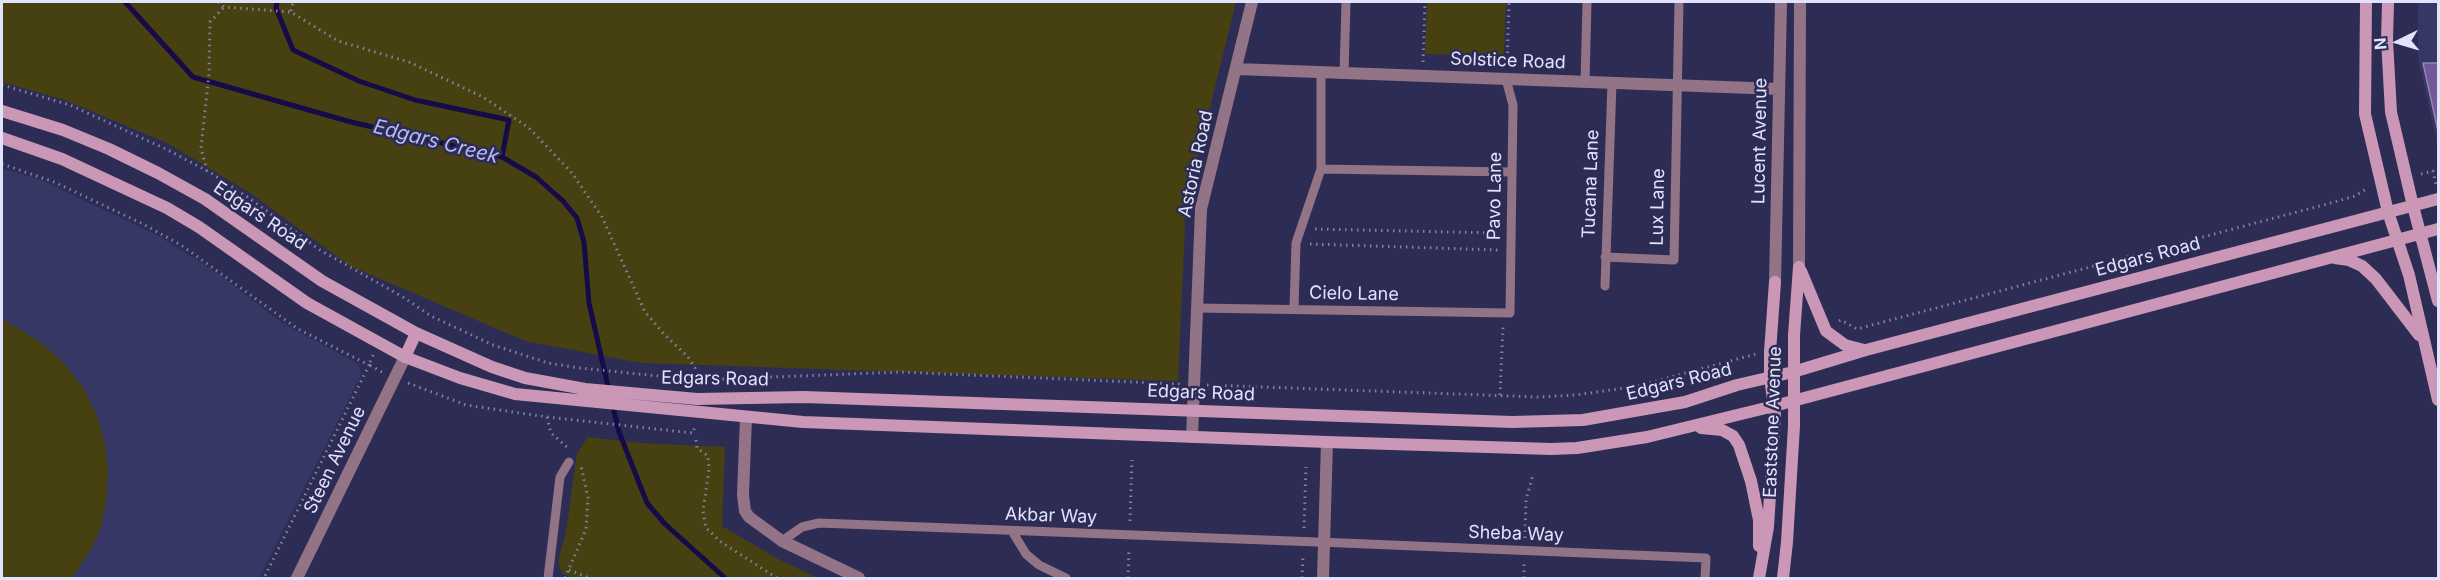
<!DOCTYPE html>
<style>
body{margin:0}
#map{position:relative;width:2440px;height:580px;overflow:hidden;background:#2c2c55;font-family:Inter,sans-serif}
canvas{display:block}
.frame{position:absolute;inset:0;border:3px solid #e1e3fd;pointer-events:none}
.north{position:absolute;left:2368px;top:12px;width:60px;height:60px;-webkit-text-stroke:4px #2c2c55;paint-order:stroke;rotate:265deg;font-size:16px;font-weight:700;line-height:24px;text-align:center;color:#e1e3fd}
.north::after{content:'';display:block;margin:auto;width:21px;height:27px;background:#e1e3fd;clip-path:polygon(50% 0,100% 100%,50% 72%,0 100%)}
</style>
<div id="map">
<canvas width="2440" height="580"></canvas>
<div class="frame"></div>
<div class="north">N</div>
</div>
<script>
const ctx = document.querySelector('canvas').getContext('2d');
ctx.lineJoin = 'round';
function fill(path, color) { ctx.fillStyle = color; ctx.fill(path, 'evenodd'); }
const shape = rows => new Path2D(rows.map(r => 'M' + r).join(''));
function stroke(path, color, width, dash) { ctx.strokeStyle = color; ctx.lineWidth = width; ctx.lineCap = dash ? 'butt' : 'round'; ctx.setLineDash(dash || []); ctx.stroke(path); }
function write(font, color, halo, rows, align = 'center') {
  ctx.font = font + ' Inter,sans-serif'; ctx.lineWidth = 5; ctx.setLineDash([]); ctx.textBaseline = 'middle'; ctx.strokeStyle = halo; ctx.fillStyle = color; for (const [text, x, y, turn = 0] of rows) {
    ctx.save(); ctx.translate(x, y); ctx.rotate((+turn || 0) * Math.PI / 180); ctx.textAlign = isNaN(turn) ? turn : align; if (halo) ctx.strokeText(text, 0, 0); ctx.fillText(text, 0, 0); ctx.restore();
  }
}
const built = shape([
 [2418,2,2438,2,2438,147,2418,58],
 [2,168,39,179,159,236,220,275,281,322,358,364,361,375,259,578,2,578]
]);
const green = shape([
 [2,2,1236,2,1186,204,1178,381,641,363,525,341,350,266,252,194,167,143,65,100,2,82],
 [1427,2,1506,2,1504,56,1425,54],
 [2,319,36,339,63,362,85,390,98,419,105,445,108,472,106,502,101,527,91,550,72,578,2,578],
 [588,437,640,443,725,447,722,526,778,559,818,578,572,578,562,573,558,561,566,532,577,453]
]);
const stream = shape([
 [125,2,193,77,351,122,502,157,536,177,563,201,577,218,584,242,589,303,609,391],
 [277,2,276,8,293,50,359,81,415,100,509,120,502,157],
 [612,403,619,432,647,503,665,524,725,578]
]);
const building = shape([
 [2423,63,2438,63,2438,131,2423,63]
]);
const path = shape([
 [218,2,224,7,291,12,338,41,409,62,483,97,529,128,572,173,602,217,645,312,663,333,688,357,695,368,697,380],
 [291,11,293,2],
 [1423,62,1425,2],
 [1507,65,1509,2],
 [2,85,70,105,168,150,211,173,249,198,320,250,403,297,431,316,493,345,548,363,580,368,697,380,900,372,1180,384],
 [2,164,54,182,141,223,181,245,298,329,369,365,264,578],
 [207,171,201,148,209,74,210,22,224,7],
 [2421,174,2433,171,2436,185],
 [1315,229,1497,233],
 [1310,244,1498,250],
 [1839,321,1841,320,1857,329,2327,204,2355,196,2368,188],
 [373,355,369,365,382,372],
 [408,383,466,405,547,417,693,433,695,426],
 [1207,385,1539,397,1576,395,1638,386,1756,354],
 [1500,395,1503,327],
 [547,417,551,433,569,449],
 [696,440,697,448,708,456,709,470,703,511,706,528,721,542,777,578],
 [1130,521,1132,460],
 [1304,528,1306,467],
 [1525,538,1526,500,1533,475],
 [569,570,589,578],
 [565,578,586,529,588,498,581,466],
 [1128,578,1129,549],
 [1302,578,1303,555],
 [1524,578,1524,563]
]);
const lane = shape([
 [1344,73,1346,2],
 [1585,82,1587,2],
 [1321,169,1512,172],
 [1605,257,1674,260,1679,2],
 [1605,286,1612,83],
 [1197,308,1510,313,1513,105,1506,79],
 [1294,309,1296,243,1321,169,1321,73],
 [1012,531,1026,554,1039,565,1066,578],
 [782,541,802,527,819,523,1343,543,1706,558,1705,578],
 [548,578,560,477,569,462]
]);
const street = shape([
 [1236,69,1779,89],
 [1799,267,1800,2],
 [1775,282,1781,2],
 [746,417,743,495,745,511,749,517,782,541,859,578],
 [1192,437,1201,209,1252,2],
 [297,578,405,357],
 [1323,578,1327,442]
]);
const secondary = shape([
 [2366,2,2365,114,2388,212,2409,275,2438,400],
 [2388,2,2387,40,2391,112,2413,206,2438,301],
 [2,111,63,130,109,149,158,173,205,199,322,281,416,333,492,367,525,378,585,389,697,399,804,397,1512,422,1583,420,1685,402,1737,385,1793,372,1866,350,2438,199],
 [2,138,62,159,167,208,199,227,307,303,405,357,460,378,515,394,803,422,1327,442,1551,449,1577,448,1647,437,1774,406,2438,229],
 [2335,258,2349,260,2362,266,2376,279,2419,335],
 [1801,271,1826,331,1845,345,1864,350],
 [405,357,416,333],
 [1701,428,1722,430,1733,436,1739,445,1751,481,1759,520,1759,546],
 [1759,578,1768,527,1775,415,1770,377,1770,352,1775,282],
 [1783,578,1787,542,1794,426,1794,335,1799,267]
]);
const streetNames = [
 ["Solstice Road",1508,61,2],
 ["Lucent Avenue",1760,141,-89],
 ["Astoria Road",1196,164,-78],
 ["Tucana Lane",1591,184,-88],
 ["Pavo Lane",1495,196,-89],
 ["Lux Lane",1658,207,-89],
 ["Edgars Road",260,216,34],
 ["Edgars Road",2148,257,-15],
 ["Cielo Lane",1354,294,1],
 ["Edgars Road",715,379,1],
 ["Edgars Road",1679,382,-14],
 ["Edgars Road",1201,393,2],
 ["Eaststone Avenue",1773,422,-88],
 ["Steen Avenue",335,460,-64],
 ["Akbar Way",1051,516,2],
 ["Sheba Way",1516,534,2]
];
const waterNames = [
 ["Edgars Creek",436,142,14]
];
fill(built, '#363765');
fill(green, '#474111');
stroke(stream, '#160a49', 5);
fill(building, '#73579b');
stroke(building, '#9584b3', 1.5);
stroke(path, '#8182a4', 3, [1.5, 4.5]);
stroke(lane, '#937386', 9);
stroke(street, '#937386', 12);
stroke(secondary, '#ca97b6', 12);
write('18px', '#e1e3fd', '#2c2c55', streetNames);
write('italic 20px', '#b7bbf5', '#2c2c55', waterNames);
</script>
